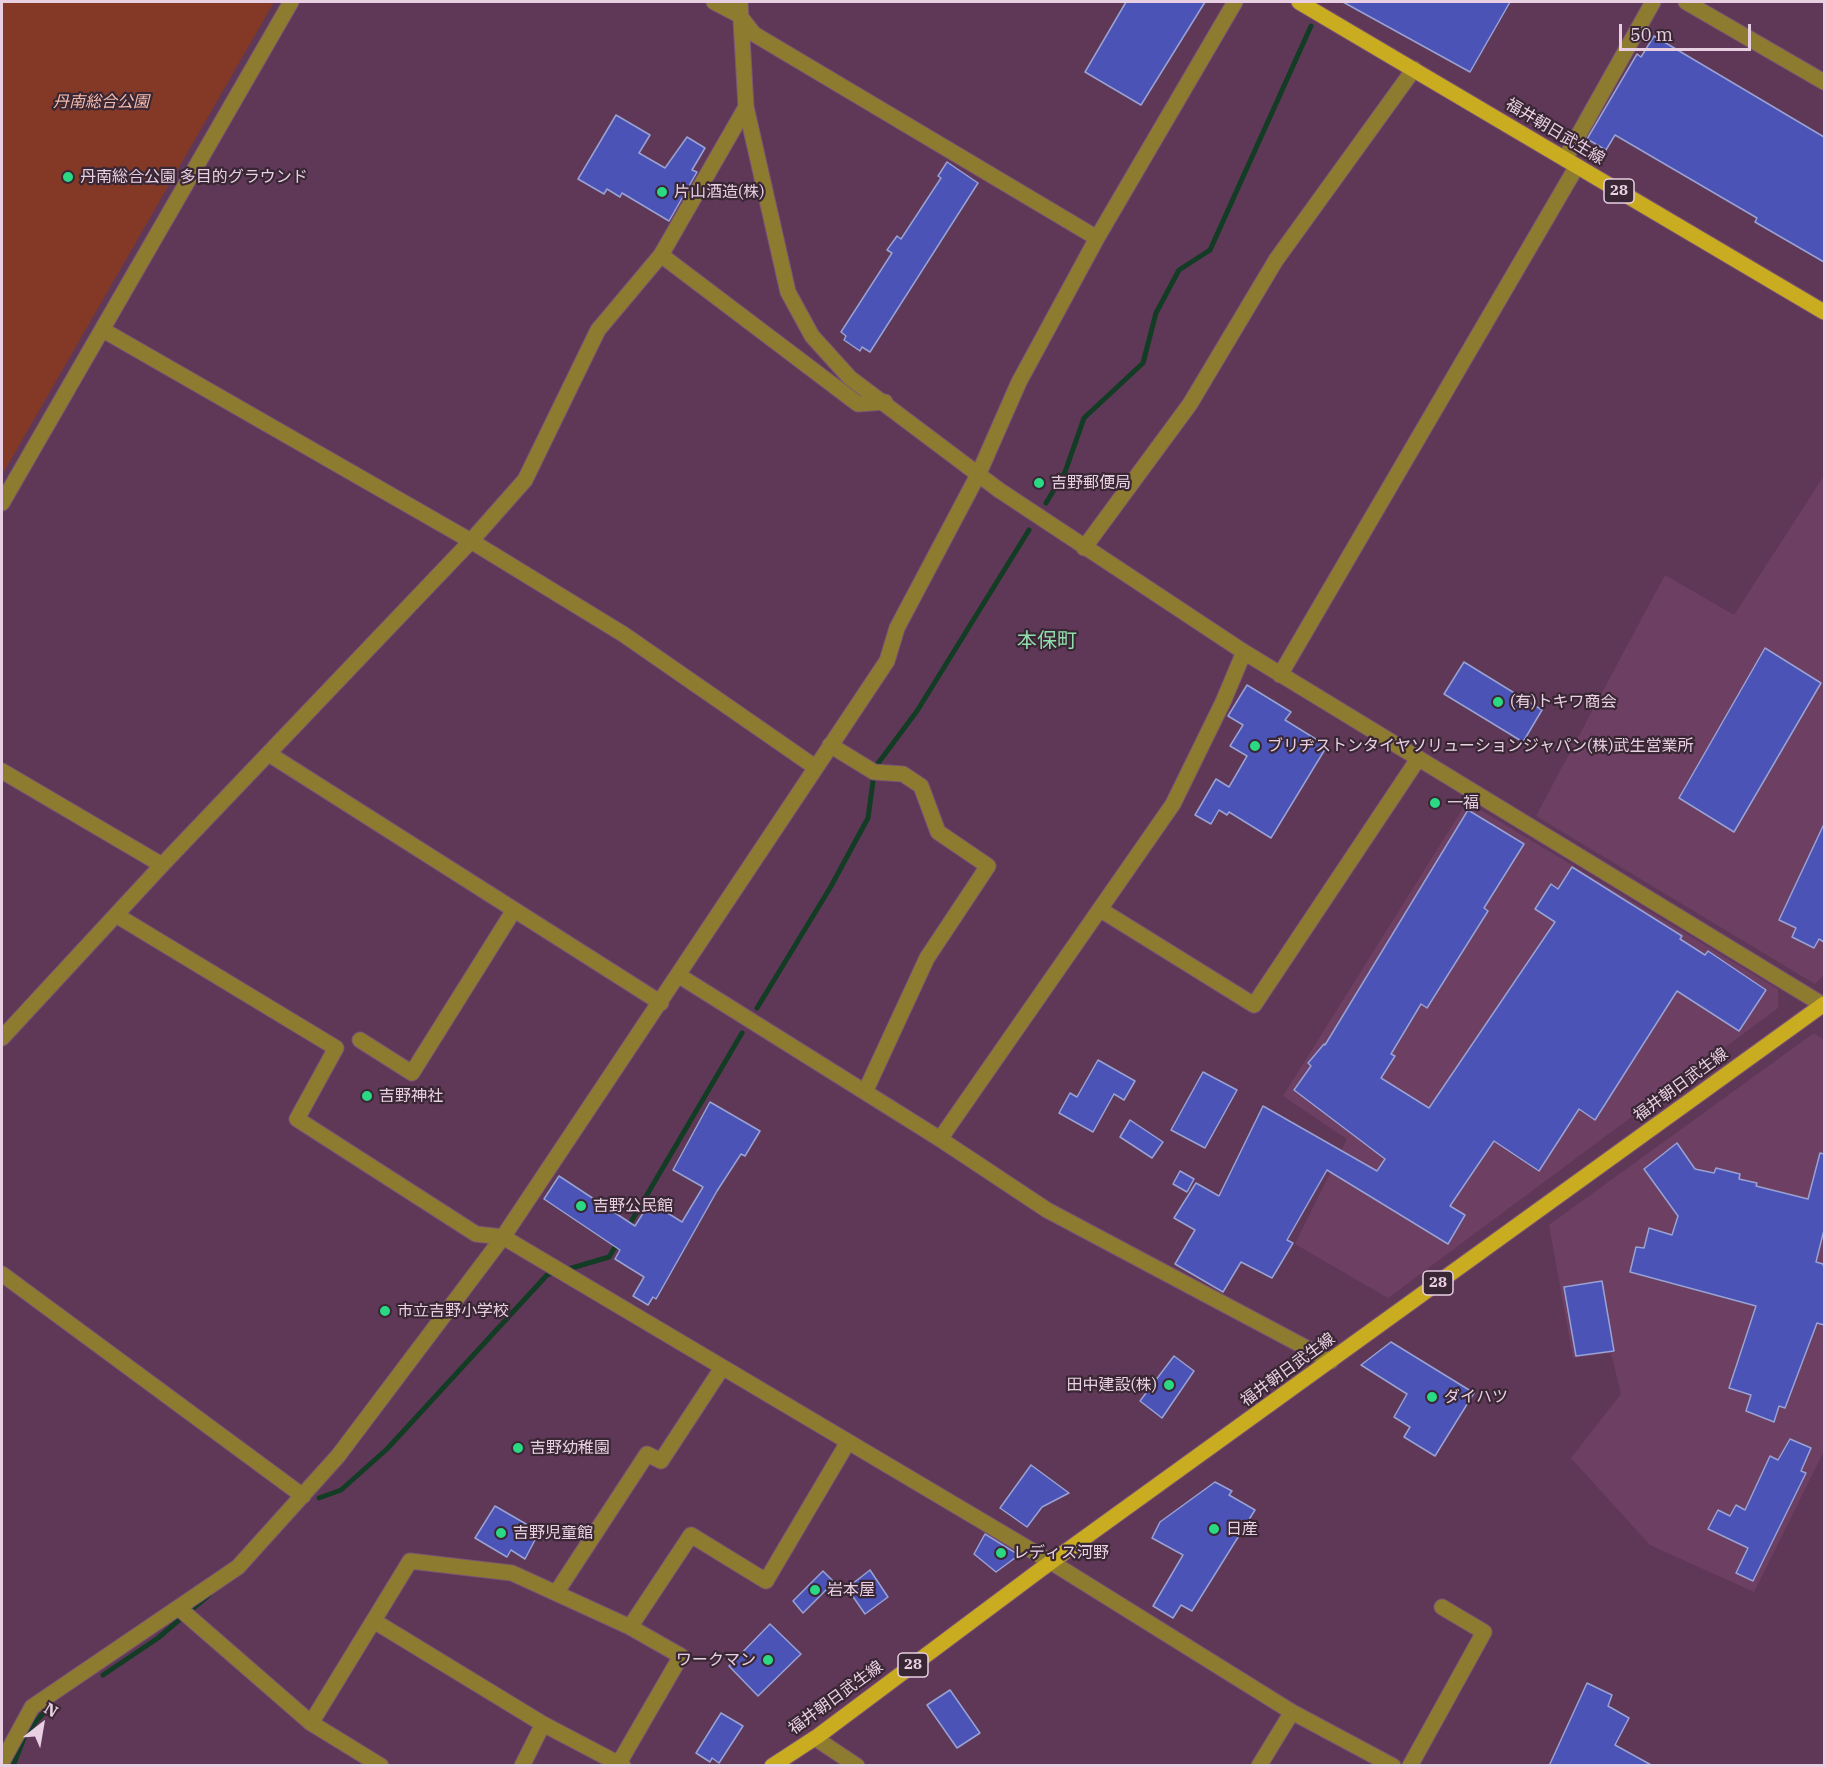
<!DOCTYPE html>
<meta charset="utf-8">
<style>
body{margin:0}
#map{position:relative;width:1826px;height:1767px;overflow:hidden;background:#603857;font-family:"IBM Plex Serif",serif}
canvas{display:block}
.frame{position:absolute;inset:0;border:3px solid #e8d0e2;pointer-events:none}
.north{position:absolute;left:12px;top:1695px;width:60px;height:60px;-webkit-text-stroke:4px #392735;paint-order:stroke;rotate:31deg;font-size:16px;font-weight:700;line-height:24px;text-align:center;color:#e8d0e2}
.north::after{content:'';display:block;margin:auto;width:21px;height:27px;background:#e8d0e2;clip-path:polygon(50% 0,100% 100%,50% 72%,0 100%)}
.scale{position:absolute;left:1619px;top:24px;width:132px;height:27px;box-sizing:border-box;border:3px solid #e8d0e2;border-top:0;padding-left:8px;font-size:18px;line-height:21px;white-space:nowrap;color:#e8d0e2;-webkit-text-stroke:4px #392735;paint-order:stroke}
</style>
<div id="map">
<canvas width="1826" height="1767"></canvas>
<div class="frame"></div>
<div class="north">N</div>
<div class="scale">50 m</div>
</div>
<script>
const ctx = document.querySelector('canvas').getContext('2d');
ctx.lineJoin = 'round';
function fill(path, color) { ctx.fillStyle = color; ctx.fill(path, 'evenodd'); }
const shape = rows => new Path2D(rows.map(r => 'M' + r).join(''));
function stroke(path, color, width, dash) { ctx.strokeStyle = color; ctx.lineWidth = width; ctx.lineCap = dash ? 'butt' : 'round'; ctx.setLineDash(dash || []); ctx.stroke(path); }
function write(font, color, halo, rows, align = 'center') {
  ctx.font = font + ' "IBM Plex Serif","Noto Sans JP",serif'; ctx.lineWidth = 4.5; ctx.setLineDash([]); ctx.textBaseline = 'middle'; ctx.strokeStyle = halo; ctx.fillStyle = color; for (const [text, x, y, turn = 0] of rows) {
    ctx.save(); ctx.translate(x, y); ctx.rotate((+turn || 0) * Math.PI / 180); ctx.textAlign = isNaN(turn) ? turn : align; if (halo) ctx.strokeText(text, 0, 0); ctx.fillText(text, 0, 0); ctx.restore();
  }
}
const built = shape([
 [1824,476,1824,975,1815,984,1536,816,1665,575,1734,615],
 [1467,802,1778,989,1778,1008,1388,1298,1295,1244,1347,1139,1283,1096],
 [1814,1033,1824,1040,1824,1451,1754,1592,1650,1545,1571,1458,1621,1394,1611,1353,1573,1358,1549,1225]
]);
const green = shape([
 [2,2,274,2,2,475]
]);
const stream = shape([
 [1046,503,1065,472,1084,418,1143,363,1156,313,1179,270,1210,250,1311,26],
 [876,766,917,711,1029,530],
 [757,1008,830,888,868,818,873,781],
 [628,1227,742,1033],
 [565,1270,609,1257,618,1242],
 [319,1498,341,1490,387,1449,547,1275,556,1272],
 [103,1675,158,1638,209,1595],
 [13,1766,26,1733,47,1709]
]);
const building = shape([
 [1126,2,1205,2,1141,105,1085,72,1126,2],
 [1343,2,1510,2,1470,72,1343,2],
 [1654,36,1824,137,1824,262,1755,222,1757,218,1615,135,1606,150,1587,139,1637,54,1641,57,1654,36],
 [616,115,650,135,639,153,665,168,687,137,705,148,692,170,697,172,669,221,622,193,620,197,607,189,604,194,578,179,616,115],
 [947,162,978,183,870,352,862,347,860,351,844,340,846,336,841,332,892,253,887,250,897,236,901,239,941,178,938,176,947,162],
 [1765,648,1821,683,1734,832,1679,798,1765,648],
 [1464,662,1542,710,1523,742,1444,694,1464,662],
 [1247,685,1291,712,1285,720,1327,746,1271,838,1229,812,1227,815,1219,810,1211,824,1195,815,1216,779,1229,787,1247,756,1230,746,1243,725,1228,716,1247,685],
 [1468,810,1524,844,1484,908,1488,911,1427,1008,1421,1004,1391,1054,1395,1056,1381,1078,1429,1108,1555,922,1535,909,1551,884,1558,889,1572,867,1682,936,1680,939,1705,955,1708,951,1766,990,1739,1031,1677,991,1595,1120,1579,1109,1539,1171,1494,1141,1450,1206,1465,1215,1448,1244,1327,1170,1287,1240,1293,1243,1272,1278,1241,1262,1223,1292,1175,1264,1195,1230,1174,1218,1196,1183,1219,1196,1263,1106,1377,1171,1385,1159,1294,1090,1311,1066,1308,1063,1324,1044,1325,1045,1468,810],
 [1824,824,1824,942,1819,939,1814,948,1792,937,1796,928,1779,920,1824,824],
 [1098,1060,1135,1081,1124,1100,1114,1094,1093,1132,1059,1113,1070,1093,1077,1097,1098,1060],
 [1203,1072,1237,1090,1205,1148,1171,1130,1203,1072],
 [710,1102,760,1131,745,1156,741,1154,717,1191,656,1299,653,1297,648,1305,633,1296,644,1277,615,1259,620,1250,544,1199,559,1176,635,1226,650,1202,682,1222,703,1187,673,1170,710,1102],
 [1130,1120,1163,1142,1152,1158,1120,1137,1130,1120],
 [1677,1143,1695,1169,1714,1173,1716,1168,1740,1174,1739,1179,1757,1183,1756,1186,1808,1199,1820,1153,1824,1154,1824,1230,1816,1262,1823,1264,1824,1268,1824,1325,1817,1323,1785,1408,1779,1406,1774,1422,1746,1411,1751,1395,1729,1388,1756,1306,1630,1272,1636,1247,1644,1248,1649,1228,1672,1235,1678,1216,1644,1169,1677,1143],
 [1180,1171,1194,1179,1187,1192,1173,1184,1180,1171],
 [1602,1281,1614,1351,1576,1356,1564,1287,1602,1281],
 [1391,1342,1474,1393,1435,1456,1404,1437,1410,1427,1394,1417,1407,1394,1361,1365,1391,1342],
 [1174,1356,1194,1371,1162,1418,1140,1401,1174,1356],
 [1790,1439,1811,1448,1801,1471,1806,1473,1753,1581,1736,1573,1748,1548,1708,1529,1718,1510,1730,1516,1736,1505,1745,1510,1770,1456,1778,1460,1790,1439],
 [1031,1465,1069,1493,1042,1507,1027,1527,1000,1508,1031,1465],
 [1215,1482,1232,1491,1229,1495,1255,1510,1192,1611,1181,1605,1173,1618,1153,1606,1183,1555,1152,1538,1160,1522,1215,1482],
 [495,1506,526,1524,523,1529,536,1538,525,1559,511,1550,507,1557,475,1538,495,1506],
 [985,1534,1019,1555,996,1572,974,1554,985,1534],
 [870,1570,888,1597,865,1614,847,1588,870,1570],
 [823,1571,834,1582,803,1613,793,1601,823,1571],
 [770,1624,801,1654,758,1696,729,1666,770,1624],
 [1587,1683,1612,1695,1608,1706,1629,1718,1615,1745,1653,1766,1549,1766,1587,1683],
 [950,1690,980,1733,957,1748,927,1705,950,1690],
 [721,1713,743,1726,719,1763,712,1758,710,1762,696,1753,721,1713]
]);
const minor = shape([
 [714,2,739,15,754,34,1097,238],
 [740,2,746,107,788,292,812,336,850,378,999,490,1244,652,1823,1005],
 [1686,2,1824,82],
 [1565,159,1653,2],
 [661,255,858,404,885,402],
 [103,330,471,541,623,634,815,767],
 [2,503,291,2],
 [1084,548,1190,404,1276,260,1414,69],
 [1280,675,1577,166],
 [830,745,874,772,903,774,921,786,938,832,988,866,927,958,865,1092],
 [269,754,661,1003],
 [2,771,162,865],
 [1101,910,1254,1005,1418,759],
 [116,915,336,1048,297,1119,476,1234,503,1237,1051,1562,1292,1712,1393,1766],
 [678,975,940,1139,1047,1210,1331,1361],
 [2,1038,162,865,471,541,525,480,598,330,661,255,746,107],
 [360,1040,412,1073,514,910],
 [940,1139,1173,804,1223,702,1244,652],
 [2,1274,303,1496],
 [556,1593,647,1454,661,1461,722,1368],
 [180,1609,311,1723,381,1766],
 [374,1621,543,1724,623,1766],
 [630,1627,691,1535,766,1581,848,1442],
 [311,1723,410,1561,512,1573,630,1627,681,1656,619,1763],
 [815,1738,857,1766],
 [2,1762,32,1707,238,1567,338,1456,503,1237,887,661,897,628,979,473,1019,382,1097,238,1235,2],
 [522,1766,543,1724],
 [1259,1766,1292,1712],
 [1410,1766,1484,1632,1442,1607]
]);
const major = shape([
 [1299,2,1824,312],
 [772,1766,818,1736,1040,1570,1824,1004]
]);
const markers = [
 [68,177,6,"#2bd884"],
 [662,192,6,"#2bd884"],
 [1039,483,6,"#2bd884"],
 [1498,702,6,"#2bd884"],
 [1255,746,6,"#2bd884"],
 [1435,803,6,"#2bd884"],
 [367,1096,6,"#2bd884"],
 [581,1206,6,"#2bd884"],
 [385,1311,6,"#2bd884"],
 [1169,1385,6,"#2bd884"],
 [1432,1397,6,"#2bd884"],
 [518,1448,6,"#2bd884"],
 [1214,1529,6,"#2bd884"],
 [501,1533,6,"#2bd884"],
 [1001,1553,6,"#2bd884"],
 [815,1590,6,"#2bd884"],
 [768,1660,6,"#2bd884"]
];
const shields = [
 [1619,191,30],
 [1438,1283,30],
 [913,1665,30]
];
const shieldNames = [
 ["28",1619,191],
 ["28",1438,1283],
 ["28",913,1665]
];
const parkNames = [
 ["丹南総合公園",101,102]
];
const streetNames = [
 ["福井朝日武生線",1555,132,31],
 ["福井朝日武生線",1681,1085,-36],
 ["福井朝日武生線",1288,1370,-36],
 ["福井朝日武生線",836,1698,-36]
];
const poiNames = [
 ["丹南総合公園 多目的グラウンド",80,177],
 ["片山酒造(株)",674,192],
 ["吉野郵便局",1051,483],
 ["(有)トキワ商会",1510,702],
 ["ブリヂストンタイヤソリューションジャパン(株)武生営業所",1267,746],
 ["一福",1447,803],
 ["吉野神社",379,1096],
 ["吉野公民館",593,1206],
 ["市立吉野小学校",397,1311],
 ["田中建設(株)",1157,1385,"right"],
 ["ダイハツ",1444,1397],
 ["吉野幼稚園",530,1448],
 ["日産",1226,1529],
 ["吉野児童館",513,1533],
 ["レディス河野",1013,1553],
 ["岩本屋",827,1590],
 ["ワークマン",756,1660,"right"]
];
const quarterNames = [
 ["本保町",1047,641]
];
fill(built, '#6d3f63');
fill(green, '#833926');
stroke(stream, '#133c25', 5);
fill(building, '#4b53b7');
stroke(building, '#98a2d4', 1.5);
stroke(minor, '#7b5673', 17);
stroke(major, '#7b5673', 17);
stroke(minor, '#8d7b30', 15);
stroke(major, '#caac21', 15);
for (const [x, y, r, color] of markers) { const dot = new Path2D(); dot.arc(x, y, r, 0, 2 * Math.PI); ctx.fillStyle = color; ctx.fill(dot); stroke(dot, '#392735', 2); }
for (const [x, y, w] of shields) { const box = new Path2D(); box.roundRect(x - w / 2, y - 12, w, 24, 4.5); ctx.fillStyle = '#392735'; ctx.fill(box); stroke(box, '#e8d0e2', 1.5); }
write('bold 15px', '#e8d0e2', null, shieldNames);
write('italic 16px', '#f7bbaa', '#392735', parkNames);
write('16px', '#e8d0e2', '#392735', streetNames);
write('16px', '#e8d0e2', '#392735', poiNames, 'left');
write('20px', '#92ddad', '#392735', quarterNames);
</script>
